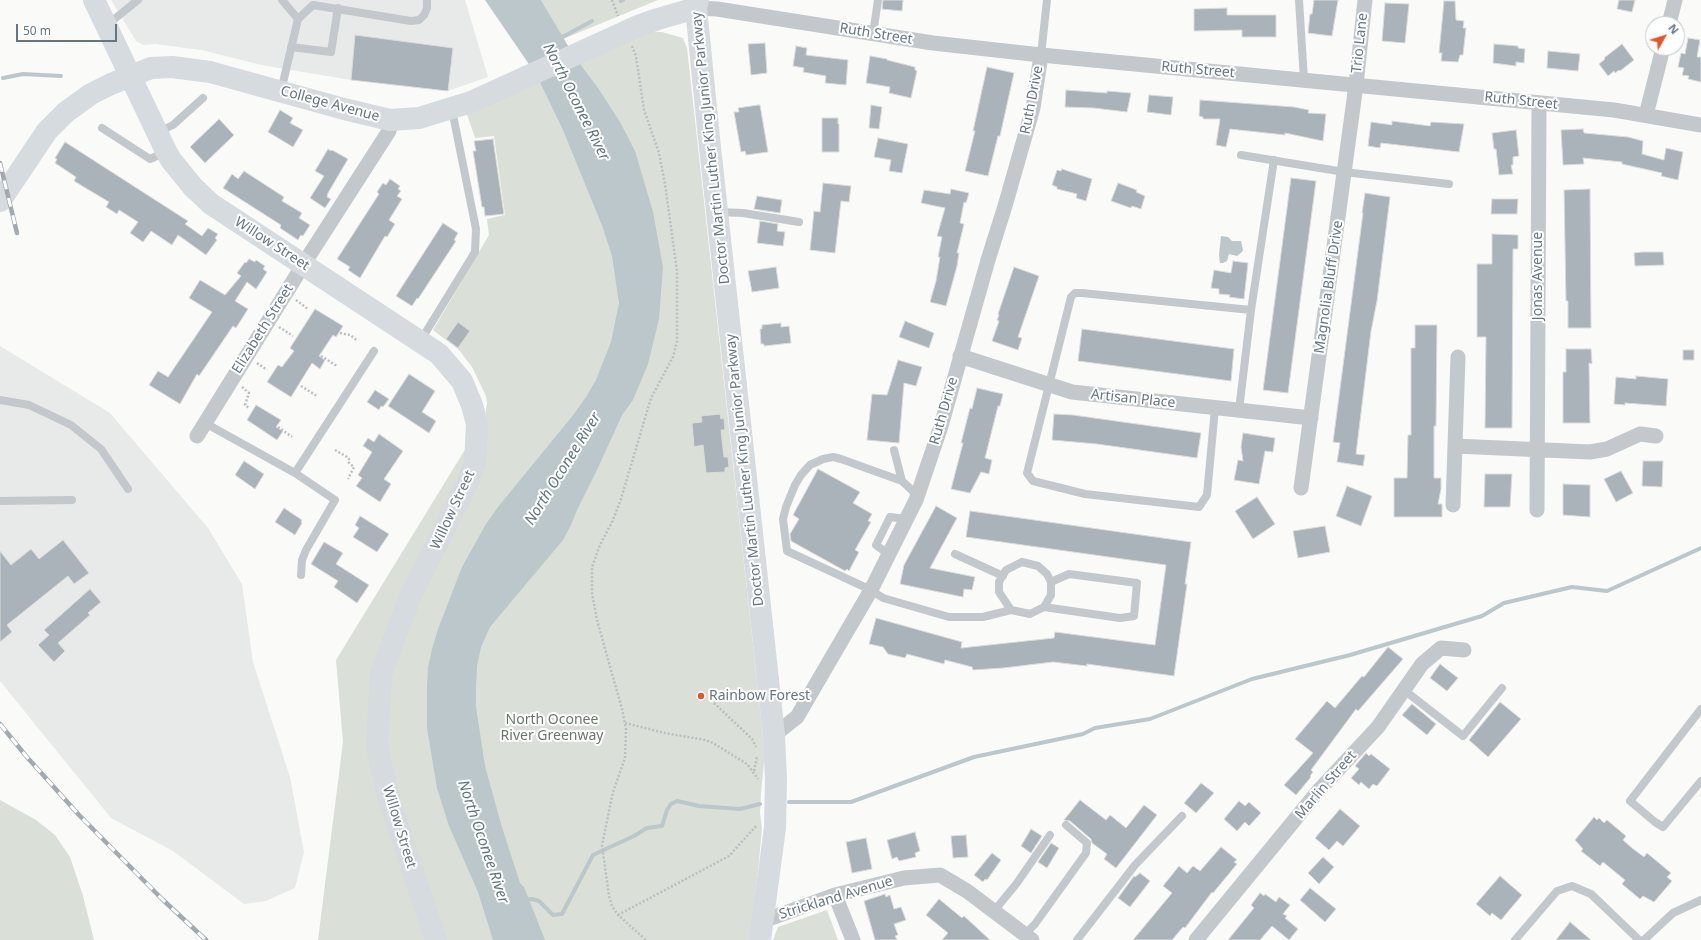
<!DOCTYPE html>
<style>
body{margin:0}
#map{position:relative;width:1701px;height:940px;overflow:hidden;background:#fafaf8;font-family:"Noto Sans",sans-serif}
canvas{display:block}
.north{position:absolute;left:1645px;top:16px;width:40px;height:40px;box-sizing:border-box;background:#fff;border:1px solid #c1c8cd;border-radius:50%;rotate:51deg;font-size:11px;font-weight:700;line-height:16px;text-align:center;color:#657683}
.north::after{content:'';display:block;margin:auto;width:14px;height:18px;background:#e4572e;clip-path:polygon(50% 0,100% 100%,50% 72%,0 100%)}
.scale{position:absolute;left:16px;top:24px;width:101px;height:18px;box-sizing:border-box;border:2px solid #657683;border-top:0;padding-left:5px;font-size:12px;line-height:14px;white-space:nowrap;color:#657683;-webkit-text-stroke:3px #fff;paint-order:stroke}
</style>
<div id="map">
<canvas width="1701" height="940"></canvas>
<div class="north">N</div>
<div class="scale">50 m</div>
</div>
<script>
const ctx = document.querySelector('canvas').getContext('2d');
ctx.lineJoin = 'round';
function fill(path, color) { ctx.fillStyle = color; ctx.fill(path, 'evenodd'); }
const shape = rows => new Path2D(rows.map(r => 'M' + r).join(''));
function stroke(path, color, width, dash) { ctx.strokeStyle = color; ctx.lineWidth = width; ctx.lineCap = dash ? 'butt' : 'round'; ctx.setLineDash(dash || []); ctx.stroke(path); }
function write(font, color, halo, rows, align = 'center') {
  ctx.font = font + ' "Noto Sans",sans-serif'; ctx.lineWidth = 4; ctx.setLineDash([]); ctx.textBaseline = 'middle'; ctx.strokeStyle = halo; ctx.fillStyle = color; for (const [text, x, y, turn = 0] of rows) {
    ctx.save(); ctx.translate(x, y); ctx.rotate((+turn || 0) * Math.PI / 180); ctx.textAlign = isNaN(turn) ? turn : align; if (halo) ctx.strokeText(text, 0, 0); ctx.fillText(text, 0, 0); ctx.restore();
  }
}
const built = shape([
 [111,0,465,0,488,77,448,91,351,80,261,65,201,50,155,44,143,45,136,41],
 [0,346,110,413,208,528,242,584,253,662,290,777,304,852,295,888,266,901,244,904,173,851,111,818,0,681]
]);
const green = shape([
 [541,0,658,0,563,39],
 [643,32,662,32,683,38,687,48,765,753,761,793,760,813,762,828,758,871,750,940,318,940,343,742,336,660,485,417,487,403,486,396,472,367,459,350,433,330,489,235,487,219,505,215,494,136,475,138,467,114],
 [0,800,36,820,55,835,70,857,83,896,94,940,0,940],
 [827,910,838,940,773,940,778,927]
]);
const water = shape([
 [485,0,541,0,574,56,598,88,620,122,635,151,653,212,663,267,659,319,648,364,633,400,622,415,596,472,577,510,571,525,563,540,490,627,481,647,477,666,476,686,476,707,485,766,501,824,520,883,524,887,545,940,493,940,478,892,449,826,437,788,427,728,427,688,428,668,432,649,438,629,462,567,486,524,498,507,574,414,586,397,596,380,611,342,619,303,612,256,603,228,563,130,537,76],
 [1221,236,1228,237,1232,241,1241,241,1243,250,1242,252,1237,256,1229,254,1227,261,1223,263,1220,263,1219,255]
]);
const stream = shape([
 [621,1,623,0],
 [557,40,592,21],
 [3,78,23,74,61,76],
 [789,802,851,802,974,757,1083,734,1095,728,1150,719,1252,679,1350,655,1482,616,1504,603,1572,587,1607,591,1701,548],
 [525,900,532,899,539,901,553,915,562,914,593,855,634,836,647,828,662,826,667,810,671,804,677,801,699,806,740,809,760,804]
]);
const building = shape([
 [883,0,903,0,902,11,882,9,883,0],
 [1314,0,1338,0,1332,36,1308,33,1310,14,1312,14,1314,0],
 [1619,0,1635,0,1632,12,1617,9,1619,0],
 [1444,1,1455,1,1456,20,1464,21,1463,28,1466,28,1463,55,1460,55,1458,62,1441,61,1442,53,1439,53,1444,1],
 [1385,3,1409,4,1405,43,1382,41,1385,3],
 [1227,8,1227,15,1276,15,1276,37,1242,37,1242,30,1194,31,1194,9,1227,8],
 [355,35,453,48,448,91,351,80,355,35],
 [1688,38,1700,40,1697,57,1701,57,1701,82,1688,79,1689,76,1682,75,1684,68,1678,67,1681,53,1685,54,1688,38],
 [765,43,767,73,751,75,748,44,765,43],
 [1494,44,1518,46,1518,48,1525,49,1524,63,1516,62,1516,66,1493,63,1494,44],
 [1622,44,1634,60,1620,71,1619,70,1615,73,1614,71,1608,76,1599,64,1605,59,1604,58,1622,44],
 [796,46,807,48,806,55,848,60,846,85,825,83,826,76,803,72,804,68,793,66,796,46],
 [1548,51,1580,54,1578,71,1547,68,1548,51],
 [870,56,887,59,887,60,915,67,915,70,917,71,911,98,889,93,890,87,866,83,870,56],
 [987,67,1014,73,1000,136,998,136,988,176,965,171,975,131,973,131,987,67],
 [1066,90,1107,93,1107,91,1131,93,1127,112,1094,108,1065,107,1066,90],
 [1149,95,1173,97,1171,115,1147,112,1149,95],
 [1200,100,1294,107,1309,110,1308,113,1326,114,1323,141,1285,133,1285,135,1230,129,1226,147,1216,145,1220,119,1203,119,1203,117,1199,116,1200,100],
 [758,105,760,105,768,152,746,155,745,151,741,152,734,112,739,112,738,108,758,105],
 [871,105,882,107,879,129,869,128,871,105],
 [280,110,293,118,290,123,303,130,293,147,268,132,280,110],
 [822,118,838,118,838,124,839,124,839,152,822,152,822,118],
 [219,119,234,135,205,163,190,147,219,119],
 [1392,121,1430,126,1431,122,1464,124,1459,152,1381,143,1380,148,1368,146,1371,122,1392,125,1392,121],
 [1583,129,1584,133,1628,137,1643,141,1642,154,1664,160,1666,148,1683,152,1678,180,1661,176,1662,173,1622,164,1622,162,1583,158,1584,164,1563,165,1561,130,1583,129],
 [1516,130,1519,156,1513,157,1513,165,1511,165,1513,174,1499,175,1496,149,1494,149,1492,133,1516,130],
 [878,138,908,144,902,173,889,171,891,160,874,157,878,138],
 [493,139,504,214,485,216,484,207,482,207,473,151,476,151,474,141,493,139],
 [65,142,188,221,185,224,202,236,208,228,218,234,215,238,217,240,206,255,178,235,172,245,151,231,143,242,130,233,138,222,119,210,117,214,106,207,109,202,74,181,76,177,55,163,57,159,55,158,65,142],
 [328,149,331,151,332,150,348,159,328,193,327,197,331,199,325,208,310,198,324,176,315,171,328,149],
 [1062,169,1092,179,1086,201,1076,198,1077,194,1057,189,1057,187,1052,185,1057,170,1061,171,1062,169],
 [244,171,284,197,282,201,302,213,299,218,310,225,303,236,301,235,298,240,280,228,281,225,223,188,232,174,238,179,244,171],
 [1291,178,1316,181,1288,393,1263,390,1291,178],
 [390,179,400,186,398,189,401,191,397,196,402,199,389,220,395,224,387,237,385,236,360,278,348,270,350,267,337,259,379,194,377,192,383,183,386,185,390,179],
 [823,183,851,186,849,202,841,201,835,253,810,250,814,211,820,212,823,183],
 [1118,183,1137,190,1136,192,1145,196,1141,209,1132,206,1131,208,1111,201,1118,183],
 [951,189,969,193,966,203,964,202,960,223,964,224,957,253,959,253,957,266,946,306,930,302,936,281,940,257,938,257,942,237,937,236,945,208,921,203,924,190,950,194,951,189],
 [1590,189,1591,328,1568,328,1568,301,1566,301,1564,190,1590,189],
 [1365,193,1390,197,1377,301,1371,331,1356,454,1365,455,1363,466,1337,462,1340,443,1333,442,1363,213,1362,213,1365,193],
 [757,196,782,200,780,213,754,209,757,196],
 [1492,199,1518,199,1517,214,1491,214,1492,199],
 [760,221,778,224,777,231,785,232,783,246,757,243,760,221],
 [443,223,458,233,454,240,456,241,418,299,417,298,412,306,396,296,443,223],
 [1492,234,1518,235,1518,249,1513,249,1512,428,1485,428,1486,337,1477,337,1477,264,1492,264,1492,234],
 [1642,252,1663,252,1664,265,1635,266,1634,253,1642,252],
 [249,259,255,262,256,260,265,266,263,269,267,272,256,289,247,282,235,301,248,309,236,328,233,326,199,376,197,374,180,404,149,385,158,371,168,377,212,312,189,298,200,280,225,295,241,276,237,273,245,262,246,263,249,259],
 [1233,261,1248,263,1244,299,1229,297,1230,295,1219,294,1219,289,1211,288,1214,270,1231,273,1233,261],
 [776,267,779,288,752,292,748,271,776,267],
 [1014,267,1039,276,1018,337,1022,338,1018,350,992,341,999,321,997,320,999,315,998,314,1014,267],
 [315,309,343,326,336,337,333,335,319,356,325,360,320,369,312,363,291,397,267,382,278,365,282,367,294,351,290,348,315,309],
 [905,321,934,333,929,348,899,337,905,321],
 [458,322,470,331,458,348,446,339,458,322],
 [781,323,781,327,789,326,791,343,764,346,764,344,761,344,760,329,762,329,762,325,781,323],
 [1415,325,1437,325,1436,426,1434,426,1434,478,1441,478,1441,489,1438,504,1442,504,1442,517,1394,517,1394,478,1407,478,1408,435,1411,435,1411,348,1415,348,1415,325],
 [1082,329,1234,349,1231,381,1078,361,1082,329],
 [1566,349,1591,349,1592,364,1589,363,1590,423,1563,423,1563,372,1566,372,1566,349],
 [1683,350,1694,350,1694,360,1683,360,1683,350],
 [898,360,922,367,916,386,904,383,899,443,867,440,872,394,887,395,898,360],
 [409,374,435,391,422,412,436,421,429,433,388,406,409,374],
 [1636,376,1668,379,1666,406,1625,403,1625,405,1614,404,1616,377,1636,379,1636,376],
 [977,388,1003,394,1000,406,998,406,985,458,992,460,989,474,981,472,970,493,951,489,963,443,961,443,970,408,972,409,977,388],
 [375,390,389,399,383,407,381,406,379,410,367,402,375,390],
 [256,405,281,420,276,427,283,431,277,440,247,420,256,405],
 [720,414,721,419,724,418,725,430,721,430,724,457,728,457,729,467,725,468,725,472,706,473,703,445,694,447,692,423,702,422,701,416,720,414],
 [1054,414,1073,415,1201,433,1197,458,1097,444,1052,440,1054,414],
 [1243,433,1275,438,1273,452,1265,451,1259,484,1234,480,1238,460,1243,461,1241,447,1243,433],
 [379,434,403,451,384,479,391,484,380,502,356,486,362,478,358,475,372,452,363,446,368,438,374,442,379,434],
 [244,461,264,474,255,489,235,475,244,461],
 [1643,461,1663,461,1662,487,1642,486,1643,461],
 [818,469,860,492,853,503,872,514,868,521,871,522,855,550,859,552,849,571,847,569,845,571,791,541,790,534,799,519,793,515,818,469],
 [1621,471,1633,493,1616,502,1604,479,1621,471],
 [1485,474,1512,474,1510,507,1484,507,1485,474],
 [1563,484,1590,485,1590,517,1563,515,1563,484],
 [1347,486,1372,496,1361,526,1336,516,1347,486],
 [1257,497,1275,524,1253,539,1235,511,1257,497],
 [936,506,957,518,930,568,975,577,972,590,964,589,963,597,900,584,904,565,936,506],
 [284,508,302,520,301,522,302,523,295,535,275,522,284,508],
 [970,511,1191,542,1185,584,1187,584,1174,676,1087,664,1087,666,1053,662,1003,668,973,670,972,667,945,660,944,664,907,654,905,658,888,654,883,647,869,644,876,618,962,642,961,648,1054,638,1055,632,1155,645,1166,565,966,537,970,511],
 [360,516,389,534,377,552,353,537,359,528,355,525,360,516],
 [1325,526,1330,552,1298,558,1293,531,1325,526],
 [63,540,89,573,74,584,68,576,7,625,12,632,0,642,0,551,11,565,31,549,39,559,63,540],
 [324,542,343,553,336,564,369,585,357,603,334,587,338,581,311,564,324,542],
 [90,589,101,602,88,613,90,615,58,643,65,651,54,662,38,645,49,635,44,630,90,589],
 [1388,647,1403,659,1358,711,1356,709,1311,770,1313,772,1310,776,1311,777,1296,795,1284,785,1313,753,1295,739,1327,701,1335,708,1362,676,1364,677,1388,647],
 [1440,664,1458,678,1447,691,1430,678,1440,664],
 [1500,702,1521,719,1488,757,1469,740,1500,702],
 [1412,704,1436,724,1427,735,1402,715,1412,704],
 [1366,753,1369,756,1371,754,1390,769,1377,786,1373,784,1369,789,1361,782,1359,785,1351,778,1359,769,1355,766,1366,753],
 [1201,783,1214,793,1196,813,1184,803,1201,783],
 [1080,800,1106,820,1110,815,1126,828,1144,805,1157,815,1116,868,1104,859,1107,854,1092,843,1091,839,1070,821,1064,820,1080,800],
 [1239,801,1245,806,1249,802,1261,813,1249,826,1245,822,1237,831,1224,819,1239,801],
 [1340,809,1360,826,1343,846,1337,841,1329,850,1315,838,1340,809],
 [1594,817,1597,820,1599,818,1604,823,1607,820,1626,836,1623,840,1632,848,1644,857,1647,853,1671,873,1667,877,1672,881,1654,902,1643,896,1640,899,1622,884,1625,880,1603,862,1600,866,1581,851,1583,849,1575,840,1594,817],
 [1031,829,1042,836,1031,853,1021,846,1031,829],
 [915,832,920,851,915,853,916,857,899,861,897,857,892,859,887,840,915,832],
 [966,835,968,857,953,858,951,836,966,835],
 [866,838,872,869,852,873,846,842,866,838],
 [1051,843,1059,848,1047,868,1038,862,1051,843],
 [1221,847,1237,860,1234,862,1237,864,1213,893,1212,892,1185,928,1183,927,1172,940,1133,940,1172,893,1163,886,1179,866,1187,873,1193,866,1200,871,1221,847],
 [992,853,1001,860,987,880,985,879,983,882,974,875,992,853],
 [1323,857,1334,867,1319,884,1308,873,1323,857],
 [1140,873,1150,881,1130,907,1118,898,1134,876,1135,877,1140,873],
 [1500,876,1522,895,1501,920,1492,913,1490,916,1476,904,1500,876],
 [1310,888,1336,909,1325,922,1300,900,1310,888],
 [1260,893,1264,896,1265,894,1276,902,1279,897,1290,905,1283,914,1287,916,1285,918,1298,929,1289,940,1272,926,1260,940,1228,940,1254,908,1251,905,1260,893],
 [885,894,886,897,890,895,894,909,901,907,906,920,894,924,898,935,895,936,897,940,875,940,864,901,885,894],
 [939,899,962,918,964,916,990,940,942,940,948,933,926,915,939,899],
 [1570,922,1591,940,1556,940,1570,922]
]);
const path = shape([
 [612,0,618,16],
 [632,46,636,56,644,110,659,153,665,184,677,271,677,341,673,357,651,398,621,499,613,520,600,545,592,567,592,593,597,620,622,709,626,729,625,758,613,792,602,845,609,896,612,906,618,915,646,940],
 [296,300,308,309],
 [279,327,293,336],
 [340,333,350,335,358,341],
 [321,356,337,366],
 [257,363,267,370],
 [301,386,317,396],
 [242,387,249,393,245,405,249,408],
 [278,427,292,437],
 [335,450,347,457,349,459,348,462,354,467,348,479],
 [714,703,752,739,756,747],
 [625,723,665,733,705,740,713,743,747,764,758,779],
 [754,771,757,756],
 [618,915,729,856,757,825]
]);
const lane = shape([
 [282,0,298,19],
 [1299,0,1304,80],
 [107,25,138,0],
 [873,34,878,0],
 [291,47,331,52,338,8],
 [1041,55,1047,0],
 [281,91,298,19,313,5,411,21,419,20,424,15,427,8,427,0],
 [102,128,150,159,166,152],
 [158,132,173,125,203,98],
 [1241,155,1344,172,1449,184],
 [718,212,743,213,799,222],
 [421,340,475,252,476,229,452,110],
 [0,400,29,405,71,425,101,449,128,489],
 [1215,408,1207,495,1199,507,1085,494,1033,481,1027,473,1071,297,1075,293,1082,293,1251,310],
 [1239,410,1251,310,1274,160],
 [205,423,295,473,335,500,306,550,302,560,301,575],
 [894,450,902,481],
 [295,473,374,351],
 [917,495,902,481,841,459,833,457,823,459,810,465,801,475,795,485,786,507,783,519,787,551,871,590,883,598,949,617,983,617,1011,610],
 [0,501,72,500],
 [888,554,876,545,890,517,906,519],
 [955,554,1003,576],
 [1022,562,1038,566,1047,574,1051,582,1051,595,1044,607,1030,614,1011,610,999,592,999,582,1006,570,1022,562],
 [1044,607,1120,618,1134,616,1137,583,1069,574,1051,582],
 [1404,690,1463,736,1502,688],
 [1701,709,1630,801,1655,822,1663,827,1701,781],
 [994,911,1017,883,1050,835],
 [1025,934,1035,924,1086,853,1087,843,1066,825],
 [1077,940,1135,865,1182,816],
 [1515,940,1557,891,1572,886,1591,894,1639,940],
 [1644,940,1673,913,1701,900]
]);
const street = shape([
 [696,8,717,9,933,43,1041,55,1614,110,1701,125],
 [1669,24,1675,0],
 [1646,115,1663,48],
 [960,356,1072,392,1311,418],
 [197,436,310,254,389,131,390,120],
 [1455,446,1590,452,1607,449,1640,434,1656,436],
 [1301,488,1356,85,1365,0],
 [1453,505,1458,357],
 [1537,510,1539,103],
 [774,735,797,717,871,590,916,500,941,426,988,260,1005,206,1033,108,1041,55],
 [835,895,853,940],
 [763,921,835,895,904,878,940,875,967,891,1032,940],
 [1196,940,1320,789,1378,727,1422,664,1441,648,1464,650]
]);
const secondary = shape([
 [94,0,166,151,171,160,193,187,211,204,439,354,462,381,472,405,477,424,475,463,464,490,410,597,381,674,377,747,389,800,436,940],
 [698,0,696,8,709,138,774,735,776,779,775,828,760,940],
 [0,201,47,131,66,112,91,94,111,84,151,68,172,67,210,72,344,109,390,120,419,118,471,102,638,26,658,19,696,8]
]);
const rail = shape([
 [0,163,17,233],
 [0,724,26,756,79,815,163,900,206,940]
]);
const markers = [
 [701,696,4,"#e4572e"]
];
const streetNames = [
 ["Ruth Street",876,34,9],
 ["Trio Lane",1360,43,-84],
 ["Ruth Street",1198,70,5],
 ["Ruth Drive",1032,100,-79],
 ["Ruth Street",1521,101,6],
 ["College Avenue",330,104,15],
 ["Doctor Martin Luther King Junior Parkway",711,148,-96],
 ["Willow Street",272,244,33],
 ["Jonas Avenue",1538,276,-90],
 ["Magnolia Bluff Drive",1329,287,-82],
 ["Elizabeth Street",263,329,-58],
 ["Artisan Place",1133,399,6],
 ["Ruth Drive",944,411,-74],
 ["Doctor Martin Luther King Junior Parkway",745,470,-96],
 ["Willow Street",453,510,-65],
 ["Marlin Street",1326,785,-49],
 ["Willow Street",399,827,73],
 ["Strickland Avenue",836,898,-17]
];
const poiNames = [
 ["Rainbow Forest",709,696]
];
const parkNames = [
 ["North Oconee",552,720],
 ["River Greenway",552,736]
];
const waterNames = [
 ["North Oconee River",576,102,63],
 ["North Oconee River",563,469,-58],
 ["North Oconee River",483,842,71]
];
fill(built, '#e8e9e9');
fill(green, '#dadfd7');
fill(water, '#bbc7cb');
stroke(stream, '#bbc7cb', 4);
fill(building, '#aab3b9');
stroke(building, '#dcdcda', 1);
stroke(path, '#bbbfc2', 2.5, [2, 2]);
stroke(lane, '#c3c8cc', 8);
stroke(street, '#c3c8cc', 15);
stroke(secondary, '#d6dbdf', 22);
stroke(rail, '#a2aab0', 4.5);
stroke(rail, '#fff', 3, [9]);
for (const [x, y, r, color] of markers) { const dot = new Path2D(); dot.arc(x, y, r, 0, 2 * Math.PI); ctx.fillStyle = color; ctx.fill(dot); stroke(dot, '#fff', 1.5); }
write('14px', '#657683', '#fff', streetNames);
write('14px', '#657683', '#fff', poiNames, 'left');
write('14px', '#687a64', '#fff', parkNames);
write('italic 15px', '#60757c', '#fff', waterNames);
</script>
